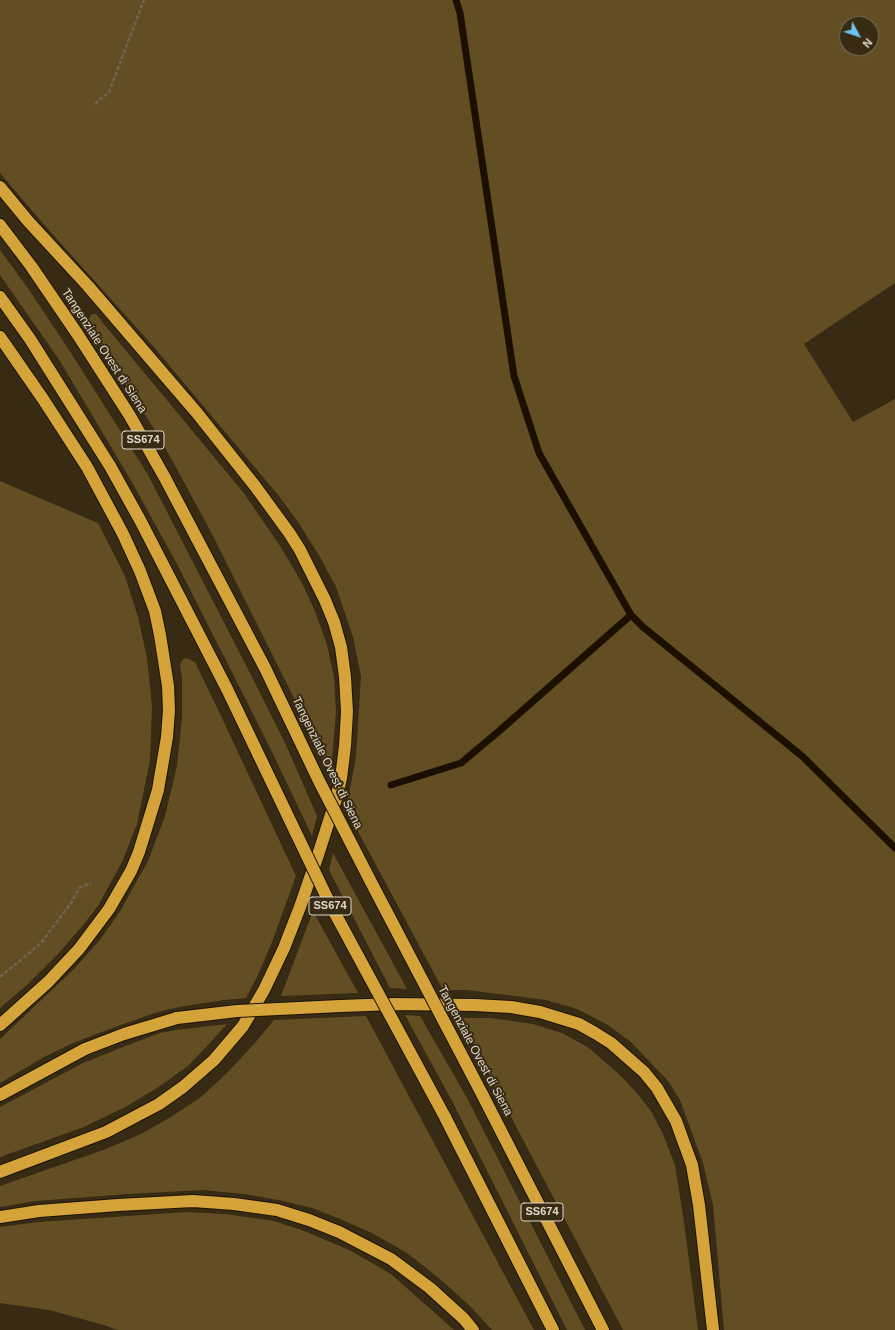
<!DOCTYPE html>
<style>
body{margin:0}
#map{position:relative;width:895px;height:1330px;overflow:hidden;background:#372b14;font-family:Helvetica,sans-serif}
canvas{display:block}
.north{position:absolute;left:839px;top:16px;width:40px;height:40px;box-sizing:border-box;background:#372b14;border:1px solid #7b705d;border-radius:50%;rotate:130deg;font-size:11px;font-weight:700;line-height:16px;text-align:center;color:#e0d8ca}
.north::after{content:'';display:block;margin:auto;width:14px;height:18px;background:#6ac3f1;clip-path:polygon(50% 0,100% 100%,50% 72%,0 100%)}
</style>
<div id="map">
<canvas width="895" height="1330"></canvas>
<div class="north">N</div>
</div>
<script>
const ctx = document.querySelector('canvas').getContext('2d');
ctx.lineJoin = 'round';
function fill(path, color) { ctx.fillStyle = color; ctx.fill(path, 'evenodd'); }
const shape = rows => new Path2D(rows.map(r => 'M' + r).join(''));
function stroke(path, color, width, dash) { ctx.strokeStyle = color; ctx.lineWidth = width; ctx.lineCap = dash ? 'butt' : 'round'; ctx.setLineDash(dash || []); ctx.stroke(path); }
function write(font, color, halo, rows, align = 'center') {
  ctx.font = font + ' Helvetica,sans-serif'; ctx.lineWidth = 4; ctx.setLineDash([]); ctx.textBaseline = 'middle'; ctx.strokeStyle = halo; ctx.fillStyle = color; for (const [text, x, y, turn = 0] of rows) {
    ctx.save(); ctx.translate(x, y); ctx.rotate((+turn || 0) * Math.PI / 180); ctx.textAlign = isNaN(turn) ? turn : align; if (halo) ctx.strokeText(text, 0, 0); ctx.fillText(text, 0, 0); ctx.restore();
  }
}
const green = shape([
 [0,0,895,0,895,283,804,344,853,422,895,399,895,1330,724,1330,713,1205,703,1163,680,1100,668,1081,632,1043,608,1025,577,1009,546,1000,467,990,443,990,346,809,355,763,357,742,361,676,353,637,336,587,320,557,298,522,278,495,153,346,40,220,0,173],
 [847,24,871,24,871,48,847,48],
 [0,250,27,287,71,353,147,473,250,673,286,745,317,816,312,836,273,754,237,682,177,564,133,484,60,361,0,275],
 [92,314,96,314,103,323,243,492,280,546,301,581,315,611,327,645,334,677,336,712,331,772,211,532,171,458,151,424,87,325,88,320],
 [0,481,98,523,125,576,138,617,147,658,152,706,150,760,137,824,123,860,98,906,83,925,58,954,27,985,0,1008],
 [186,658,195,662,221,716,296,876,272,942,258,975,246,998,224,1000,179,1007,158,1012,115,1027,73,1043,44,1057,0,1083,0,1039,74,969,99,941,119,913,148,861,165,816,177,766,182,718,182,677,180,666,182,660],
 [333,853,407,989,390,988,329,870],
 [313,911,358,993,281,996],
 [405,1015,420,1016,467,1098,585,1330,567,1330,452,1101],
 [366,1016,534,1330,492,1330,471,1307,440,1279,407,1253,372,1233,340,1219,312,1208,284,1201,244,1194,203,1190,127,1194,36,1201,0,1207,0,1186,106,1149,141,1134,171,1117,201,1097,228,1072,254,1044,274,1020],
 [459,1018,491,1018,533,1024,562,1033,589,1048,621,1076,635,1091,651,1111,663,1134,675,1165,684,1222,698,1330,623,1330],
 [227,1024,208,1045,188,1066,157,1088,127,1106,84,1127,0,1157,0,1107,83,1063,133,1043,160,1033,176,1030],
 [186,1212,225,1214,274,1221,307,1232,351,1251,391,1274,454,1330,117,1330,107,1326,49,1310,0,1303,0,1227,39,1222]
]);
const stream = shape([
 [456,0,460,13,514,376,539,453,631,615,643,627,802,756,895,848],
 [391,785,461,763,498,732,631,615]
]);
const path = shape([
 [95,104,109,92,144,0],
 [0,977,41,943,71,903,79,888,91,883]
]);
const highway = shape([
 [0,187,28,221,88,286,197,413,255,486,290,534,300,550,325,600,334,622,341,647,345,677,347,712,345,746,341,778,336,799,318,855,300,907,284,948,264,990,243,1026,214,1060,183,1087,159,1104,106,1132,0,1172],
 [0,225,31,266,78,335,130,416,165,478,265,668],
 [0,297,30,339,110,466,140,520,227,689],
 [0,337,43,399,87,467,123,534,140,571,155,611,160,635,168,686,169,710,167,737,158,790,139,852,131,871,109,909,79,949,48,982,0,1025],
 [340,1006,395,1004,475,1005,511,1007,540,1012,579,1024,595,1033,611,1043,644,1072,657,1088,676,1121,692,1165,699,1205,713,1330],
 [482,1094,603,1330],
 [0,1095,85,1049,124,1034,177,1018],
 [445,1117,553,1330],
 [0,1217,39,1211,118,1205,193,1201,234,1204,277,1210,309,1220,339,1232,391,1259,430,1288,464,1319,473,1330]
]);
const highwayBridge = shape([
 [265,668,319,781,372,884,482,1094],
 [227,689,331,906,445,1117],
 [177,1018,237,1011,340,1006]
]);
const shields = [
 [143,440,42],
 [330,906,42],
 [542,1212,42]
];
const shieldNames = [
 ["SS674",143,440],
 ["SS674",330,906],
 ["SS674",542,1212]
];
const streetNames = [
 ["Tangenziale Ovest di Siena",104,351,57],
 ["Tangenziale Ovest di Siena",327,763,64],
 ["Tangenziale Ovest di Siena",475,1051,62]
];
fill(green, '#634e23');
stroke(stream, '#1b1000', 7);
stroke(highway, '#1e1300', 14);
stroke(path, '#6e6450', 2.5, [4, 2]);
stroke(highway, '#d4a43b', 12);
stroke(highwayBridge, '#1e1300', 14, []);
stroke(highwayBridge, '#d4a43b', 12);
for (const [x, y, w] of shields) { const box = new Path2D(); box.roundRect(x - w / 2, y - 9, w, 18, 3); ctx.fillStyle = '#372b14'; ctx.fill(box); stroke(box, '#e0d8ca', 1); }
write('bold 11px', '#e0d8ca', null, shieldNames);
write('12px', '#e0d8ca', '#372b14', streetNames);
</script>
